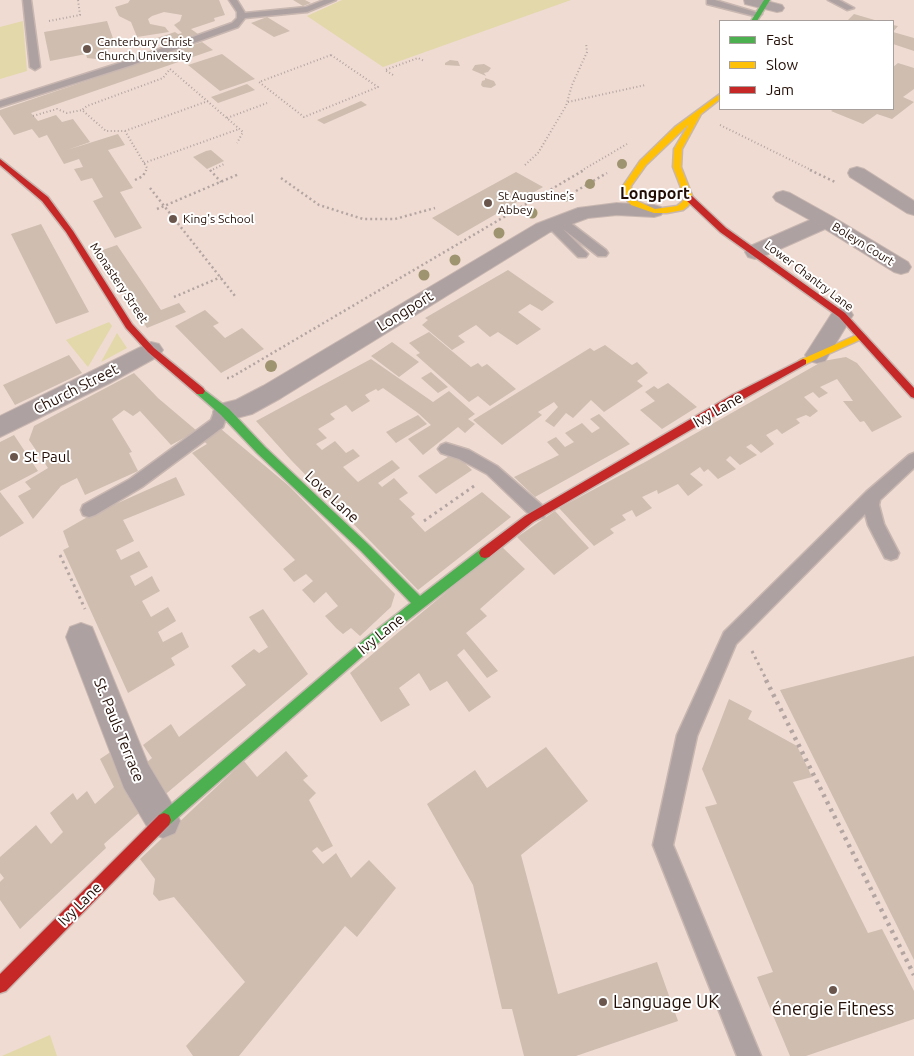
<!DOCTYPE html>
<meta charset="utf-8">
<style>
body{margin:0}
#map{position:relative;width:914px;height:1056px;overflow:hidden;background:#efdbd2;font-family:Ubuntu,sans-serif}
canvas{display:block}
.legend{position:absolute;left:719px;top:20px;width:175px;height:90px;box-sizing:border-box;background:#fff;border:1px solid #a79f9b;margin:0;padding:6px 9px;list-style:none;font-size:15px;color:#230e05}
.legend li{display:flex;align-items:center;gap:10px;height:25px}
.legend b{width:25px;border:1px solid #a79f9b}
</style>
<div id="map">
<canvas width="914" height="1056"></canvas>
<ul class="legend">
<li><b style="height:6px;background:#4caf50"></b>Fast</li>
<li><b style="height:6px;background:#ffc107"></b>Slow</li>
<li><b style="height:6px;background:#c62828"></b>Jam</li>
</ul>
</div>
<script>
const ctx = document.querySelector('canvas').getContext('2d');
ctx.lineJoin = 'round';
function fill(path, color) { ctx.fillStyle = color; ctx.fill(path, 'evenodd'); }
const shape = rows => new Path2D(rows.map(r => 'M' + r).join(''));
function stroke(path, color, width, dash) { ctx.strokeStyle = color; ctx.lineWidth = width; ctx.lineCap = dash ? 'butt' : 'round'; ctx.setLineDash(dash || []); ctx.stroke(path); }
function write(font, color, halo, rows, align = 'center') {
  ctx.font = font + ' Ubuntu,sans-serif'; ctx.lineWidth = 4; ctx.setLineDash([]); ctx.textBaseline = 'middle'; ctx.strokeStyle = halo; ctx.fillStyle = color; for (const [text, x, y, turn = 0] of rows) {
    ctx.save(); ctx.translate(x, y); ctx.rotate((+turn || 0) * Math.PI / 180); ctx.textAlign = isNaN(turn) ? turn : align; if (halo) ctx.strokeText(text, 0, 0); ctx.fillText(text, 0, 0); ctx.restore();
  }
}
const green = shape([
 [342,0,571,0,383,67,307,16],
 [23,21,27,71,0,79,0,27],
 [109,322,112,326,88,367,66,340],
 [117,333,127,348,101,362],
 [50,1035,57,1056,2,1056]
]);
const building = shape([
 [130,0,219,0,225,15,214,18,215,21,191,29,198,34,162,45,154,39,175,32,178,34,182,33,174,25,180,21,182,15,164,12,152,16,148,19,150,24,165,27,169,32,137,37,131,22,119,16,115,7,128,3],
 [293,0,305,0,311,3,303,6],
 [854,14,878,21,847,21],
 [267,17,290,31,274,37,251,23],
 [107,21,116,47,103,50,103,55,96,59,87,58,86,54,50,61,44,32],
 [893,25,898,26,893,32,914,38,914,51,893,44],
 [202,42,213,50,31,113,38,121,56,115,62,122,73,119,90,142,67,150,118,134,125,145,108,150,133,188,120,192,142,228,115,238,93,201,103,197,92,178,81,181,74,169,83,167,79,159,64,164,47,135,39,138,32,129,14,135,0,115,0,110],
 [222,54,255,79,220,91,188,65],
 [450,60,458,61,460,66,445,65,445,63],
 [898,63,914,68,914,89,903,97,914,102,892,119,877,114,863,124,831,111,834,109,893,109,893,67],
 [484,64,491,68,488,72,484,73,486,76,472,70,475,65],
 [485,78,494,81,496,85,491,88,483,87,481,85,482,81,485,80],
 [247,84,255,90,218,103,211,97],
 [361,101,367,105,324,124,317,120],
 [211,150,224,161,207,169,193,157,206,151],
 [516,172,543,187,458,236,432,218],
 [41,224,89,312,56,324,11,234],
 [117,245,161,310,179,303,186,312,147,328,97,252],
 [508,270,554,302,542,311,530,304,518,312,541,329,517,345,498,332,490,337,476,325,458,336,465,342,452,350,422,325,428,320,425,318],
 [205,310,219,323,213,326,225,338,242,328,264,349,221,373,175,326],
 [429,332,471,367,478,363,482,367,487,364,516,389,490,406,478,396,469,402,416,355,420,353,409,343],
 [392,342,419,362,399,377,371,356],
 [605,345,632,365,637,362,648,373,637,381,643,386,604,412,591,400,573,418,566,413,554,427,545,421,558,407,554,402,538,412,542,415,502,445,473,420,590,348,594,351],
 [69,355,82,373,15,405,3,385],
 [846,357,857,363,902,417,872,432,864,421,860,422,843,401,853,401,837,379,820,387,828,393,819,398,813,392,804,397,818,411,810,417,806,415,796,419,800,423,782,434,777,429,766,435,774,444,761,453,751,444,746,447,757,455,740,465,730,456,726,460,736,469,718,479,708,469,704,472,700,467,690,474,703,485,688,496,678,484,658,494,657,490,642,497,652,508,636,517,632,510,622,515,626,520,610,529,614,533,594,546,559,508,647,461,823,361],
 [371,359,433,402,449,391,475,414,468,419,475,424,465,433,458,427,423,455,408,439,431,425,418,413,383,388,378,391,376,389,365,395,370,401,352,412,346,405,330,414,335,419,318,429,327,438,316,444,322,450,335,441,346,453,353,449,360,456,343,467,358,482,392,460,400,468,378,483,382,487,394,478,408,493,399,499,415,514,411,517,425,532,482,492,511,517,418,590,291,460,256,421],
 [431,372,448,387,438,393,421,378],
 [134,373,158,398,197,431,171,445,140,411,133,416,124,410,112,419,132,452,129,453,138,471,85,495,77,478,61,486,33,519,18,496,31,489,25,482,48,468,29,440,34,426],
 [668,383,697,407,662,429,640,410,655,401,645,392,654,386,658,389],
 [599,414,630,444,535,497,514,477,559,455,547,442,556,437,565,447,574,442,565,433,582,423,592,433,600,428,590,419],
 [418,415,427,424,396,443,386,432],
 [221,429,289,486,395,594,391,607,360,636,351,628,343,634,336,628,325,616,338,606,326,592,314,603,302,590,313,581,306,574,294,582,283,569,295,560,192,453,207,444,199,437],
 [14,435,38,471,0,491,0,442],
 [454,453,472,470,436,494,418,476],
 [176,477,185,495,123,520,134,541,116,550,121,560,139,551,148,567,130,576,135,586,152,576,157,586,160,591,142,601,151,617,168,607,174,617,176,621,158,632,163,642,182,632,189,647,171,658,175,665,128,693,63,550,69,547,63,531,91,515],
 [0,492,24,523,0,537],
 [555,511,589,548,554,575,517,537],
 [501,546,525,569,480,609,487,616,466,633,498,671,487,678,464,649,457,655,491,697,469,712,447,681,430,691,419,673,399,688,410,705,381,722,350,673],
 [263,609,308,674,161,798,142,766,152,758,143,745,171,724,179,737,246,685,231,666,254,649,259,653,268,647,249,617],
 [914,656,914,960,780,690],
 [729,699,752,711,748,719,797,746,812,777,793,782,868,933,882,929,914,991,914,1019,806,1056,790,1056,757,977,773,972,705,807,717,804,702,769],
 [546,747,588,801,521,855,558,994,657,962,678,1021,576,1056,524,1056,512,1009,502,1009,473,885,427,804,475,770,487,788],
 [115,749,140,812,104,844,106,848,20,929,0,900,0,882,4,878,0,873,0,857,36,825,51,844,63,832,50,813,73,793,77,800,87,791,95,804,114,787,100,759],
 [286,751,308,776,303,780,316,793,309,800,333,846,322,852,317,847,312,851,323,864,336,853,351,878,369,860,396,888,357,937,345,926,239,1056,193,1056,186,1046,245,982,174,897,159,901,153,894,155,879,140,859,244,761,257,777]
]);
const pathFar3 = shape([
 [49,21,80,15,78,0],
 [331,55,378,87,304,117,259,82,331,55],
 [393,75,385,70,418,58,424,61],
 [568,102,645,85],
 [33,116,57,109,67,113,82,110],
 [227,118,267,103],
 [720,125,813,171],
 [125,131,208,101],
 [144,163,239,129],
 [525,165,538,153,566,106,572,85,587,52,586,43],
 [146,171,147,168,125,131,106,131,82,110,87,106,163,78,170,69,243,132,237,143],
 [210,171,224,164],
 [581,171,627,144]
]);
const pathFar2 = shape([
 [210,170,221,182],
 [810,170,835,182],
 [281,178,319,205,363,219,395,219,435,208],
 [135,180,143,176,146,170],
 [150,188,235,296],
 [576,191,607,173],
 [157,209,239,174],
 [174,297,221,277],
 [227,378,230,378,584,170]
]);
const pathFar1 = shape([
 [424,521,474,486],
 [60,555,85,609],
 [752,651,767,681]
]);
const path = shape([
 [766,680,914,975]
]);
const lane = shape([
 [23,0,31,0,40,67,35,70,30,67,23,0],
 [229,0,237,0,245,13,306,7,324,0,336,0,307,12,245,18,238,27,132,65,0,107,0,101,126,61,232,23,237,18,237,12,229,0],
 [707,0,715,0,762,14,758,17,707,4,707,0],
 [828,0,839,0,854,8,847,10,828,0],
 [560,217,564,218,606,250,608,253,606,256,598,256,563,229,588,254,586,257,578,257,549,228,551,225,558,225,554,221,560,217],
 [221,406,226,407,228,411,223,427,142,487,95,515,89,517,83,515,81,510,83,505,130,479,211,420,216,407,221,406],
 [446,443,469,450,497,466,544,507,546,512,544,517,538,519,532,517,487,474,459,459,441,453,438,449,441,445,446,443],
 [914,453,914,468,880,500,879,505,884,524,899,553,897,558,891,560,885,558,868,525,865,514,736,644,697,736,673,845,761,1056,737,1056,653,845,677,735,724,632,866,492,909,455,914,453]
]);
const street = shape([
 [744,0,763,0,782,5,784,8,782,11,777,12,745,4,744,0],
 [857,167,864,169,914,201,914,215,907,213,850,177,848,173,850,169,857,167],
 [783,191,790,193,833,217,908,262,911,267,908,272,901,274,894,272,825,229,762,257,755,259,748,257,745,252,748,247,810,220,776,201,773,197,776,193,783,191],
 [617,203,654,205,661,207,664,211,661,215,654,217,617,215,588,218,550,232,281,398,252,414,225,421,216,419,213,412,216,405,236,400,263,386,536,224,578,208,617,203],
 [842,307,850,310,853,315,825,361,817,363,809,361,805,355,809,349,834,310,842,307],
 [151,342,159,344,163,350,159,356,110,383,0,437,0,416,151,342],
 [81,623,92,627,148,764,175,809,180,821,175,833,163,838,151,833,124,788,66,637,70,627,81,623]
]);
const fast = shape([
 [764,0,770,0,757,21,751,21,764,0],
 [200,387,229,409,265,447,369,545,420,596,481,549,485,548,489,549,491,553,489,557,373,647,169,825,164,827,159,825,157,820,159,815,365,639,411,603,361,551,257,453,221,415,197,394,195,391,200,387]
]);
const slow = shape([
 [720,94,720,99,701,114,682,149,681,167,693,198,688,206,683,210,667,213,654,213,631,205,623,195,623,186,640,161,675,127,720,94],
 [689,124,674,149,673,167,685,198,682,202,677,206,655,209,637,201,631,195,631,186,646,165,689,124],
 [861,333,866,336,864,338,806,364,800,364,798,362,800,360,861,333]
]);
const jam = shape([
 [0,159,48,197,73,231,132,324,154,348,203,388,205,391,203,394,197,394,148,352,126,328,66,232,42,201,0,165,0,159],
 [686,196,692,196,726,228,845,313,914,388,914,398,911,397,839,317,720,232,686,200,686,196],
 [803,359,806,360,806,364,740,401,533,522,489,557,485,558,481,557,479,553,481,549,525,516,732,395,803,359],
 [164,813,169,815,171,820,169,825,6,991,0,993,0,974,159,815,164,813]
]);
const trees = [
 [622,164,5],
 [590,184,5],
 [565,197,5],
 [532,213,5.5],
 [499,233,5.5],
 [455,260,5.5],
 [424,275,5.5],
 [271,366,6]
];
const markers = [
 [87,49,5,"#6a564d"],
 [488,203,5,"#6a564d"],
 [173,219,5,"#6a564d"],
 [14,457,5,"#6a564d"],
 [833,990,5,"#6a564d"],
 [603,1002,5,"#6a564d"]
];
const farPoinames = [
 ["Canterbury Christ",97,42],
 ["Church University",97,56],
 ["St Augustine’s",498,196],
 ["Abbey",498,210],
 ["King's School",183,219]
];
const farStreetnames = [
 ["Boleyn Court",863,244,32],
 ["Lower Chantry Lane",809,276,37],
 ["Monastery Street",119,283,56]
];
const streetNames = [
 ["Longport",405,311,-32],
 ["Church Street",76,389,-27],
 ["Ivy Lane",718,410,-30],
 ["Love Lane",332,497,43],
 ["Ivy Lane",381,634,-39],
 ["St. Pauls Terrace",119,730,68],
 ["Ivy Lane",80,904,-45]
];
const poiNames = [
 ["St Paul",24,457]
];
const farDistrictnames = [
 ["Longport",655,194]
];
const nearPoinames = [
 ["Language UK",613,1002],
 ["énergie Fitness",833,1009,"center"]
];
fill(green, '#e2d8a9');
fill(building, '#cfbdb0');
stroke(lane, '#c8b7b0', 3);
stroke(street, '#c8b7b0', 2);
stroke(fast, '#c8b7b0', 3);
stroke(slow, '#c8b7b0', 3);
stroke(jam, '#c8b7b0', 3);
stroke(pathFar3, '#b3a5a2', 2, [1, 2.5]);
stroke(pathFar2, '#b3a5a2', 2.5, [2, 3]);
stroke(pathFar1, '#b3a5a2', 3, [2.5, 4]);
stroke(path, '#b3a5a2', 4.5, [3, 5]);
fill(lane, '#aea1a2');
fill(street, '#aea1a2');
fill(fast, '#4caf50');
fill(slow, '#ffc107');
fill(jam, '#c62828');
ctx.fillStyle = '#9f9470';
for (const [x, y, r] of trees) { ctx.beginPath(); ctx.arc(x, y, r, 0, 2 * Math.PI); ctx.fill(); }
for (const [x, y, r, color] of markers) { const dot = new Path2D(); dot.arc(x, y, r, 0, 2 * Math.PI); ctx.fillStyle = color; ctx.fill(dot); stroke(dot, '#fff', 2); }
write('12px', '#230e05', '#fff', farPoinames, 'left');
write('12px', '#230e05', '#fff', farStreetnames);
write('15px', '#230e05', '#fff', streetNames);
write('15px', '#230e05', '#fff', poiNames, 'left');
write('bold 16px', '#230e05', '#fff', farDistrictnames);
write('18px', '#230e05', '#fff', nearPoinames, 'left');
</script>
